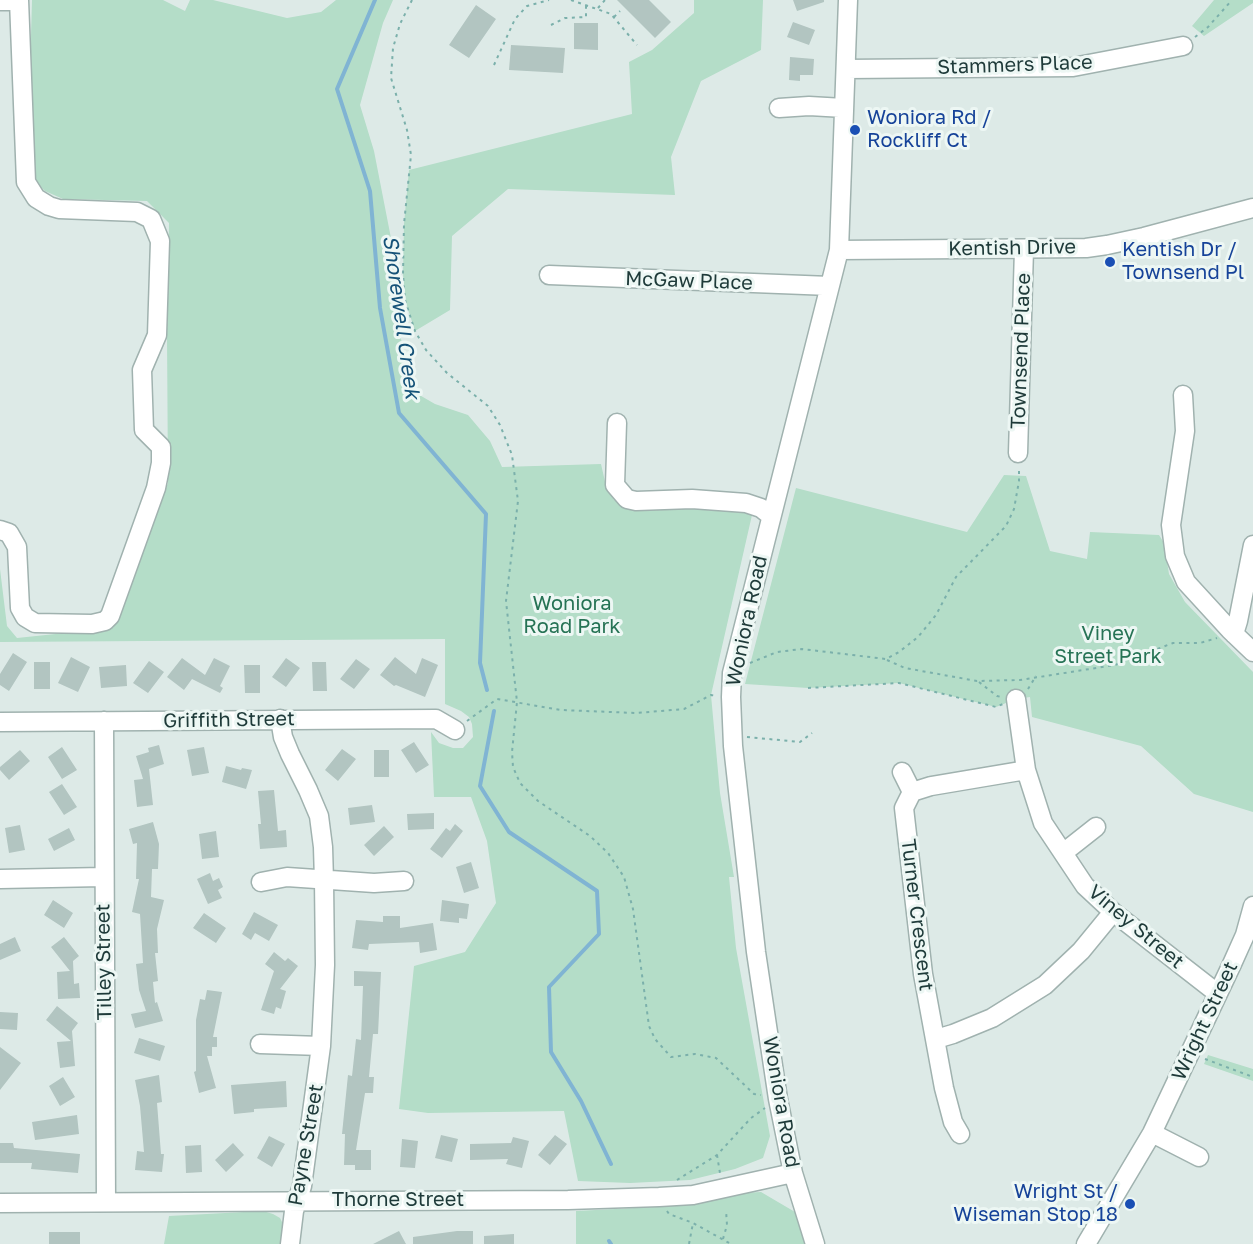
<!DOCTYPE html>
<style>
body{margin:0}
canvas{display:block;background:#ddeae7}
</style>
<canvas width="1253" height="1244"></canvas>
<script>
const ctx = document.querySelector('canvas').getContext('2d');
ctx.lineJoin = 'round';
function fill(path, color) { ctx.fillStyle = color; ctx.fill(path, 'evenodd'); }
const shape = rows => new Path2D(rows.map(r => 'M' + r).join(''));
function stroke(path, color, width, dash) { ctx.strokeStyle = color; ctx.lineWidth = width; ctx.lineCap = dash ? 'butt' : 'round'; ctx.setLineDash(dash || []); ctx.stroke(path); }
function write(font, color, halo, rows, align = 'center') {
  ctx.font = font + ' "Golos Text",sans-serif'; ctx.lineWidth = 6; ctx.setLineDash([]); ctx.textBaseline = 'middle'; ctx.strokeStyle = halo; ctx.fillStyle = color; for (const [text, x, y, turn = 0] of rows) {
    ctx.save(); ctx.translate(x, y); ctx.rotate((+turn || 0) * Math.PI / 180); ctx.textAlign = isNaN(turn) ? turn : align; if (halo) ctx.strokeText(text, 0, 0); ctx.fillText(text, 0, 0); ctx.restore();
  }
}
const green = shape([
 [32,0,163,0,185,11,190,0,213,0,287,18,321,12,336,0,393,0,383,23,360,105,374,151,397,269,399,326,409,389,435,404,468,415,490,441,502,467,601,464,606,486,614,500,630,505,744,507,752,515,711,695,720,793,734,877,729,877,736,948,770,1136,763,1158,735,1169,690,1180,630,1183,578,1181,564,1111,428,1113,399,1109,414,966,465,952,496,903,487,841,471,797,434,797,431,732,439,743,453,748,463,748,473,737,472,724,469,717,461,711,445,704,445,639,0,642,0,569,7,626,17,638,113,628,168,483,167,334,169,223,147,201,63,199,45,191,32,179,30,71],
 [694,0,763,0,761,50,701,81,671,157,675,195,508,189,452,236,450,310,415,331,405,300,403,274,404,224,409,170,632,114,629,62,652,50,694,13],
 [1214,0,1253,0,1253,3,1204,36,1192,26],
 [1004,475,1026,476,1050,551,1087,559,1090,532,1159,535,1164,543,1169,574,1185,602,1253,672,1253,812,1194,794,1141,746,1032,717,1030,697,1016,699,996,707,899,683,808,688,745,684,796,488,967,532],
 [1208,1055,1253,1069,1253,1081,1204,1064],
 [761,1192,795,1212,806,1244,576,1244,576,1211,655,1207,659,1197],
 [263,1211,273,1214,280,1218,284,1226,284,1244,164,1244,169,1216]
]);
const stream = shape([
 [375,0,337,89,370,191,380,308,399,413,486,514,480,663,487,690],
 [494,711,480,786,509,832,597,891,599,934,549,987,551,1052,581,1101,611,1164],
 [609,1241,611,1244]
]);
const building = shape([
 [617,0,649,0,671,22,655,38],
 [793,0,824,0,824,2,797,11],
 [476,5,496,19,469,58,449,45],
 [793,22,815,30,809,45,787,37],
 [574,23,598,23,598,50,574,49],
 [511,45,565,48,563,73,509,70],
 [790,57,814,59,813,75,800,75,800,81,789,80],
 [13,653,27,662,9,691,0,685,0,674],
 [71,657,90,667,78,692,58,683],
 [395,657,416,674,422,658,438,665,425,697,396,685,394,686,380,675],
 [182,658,205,675,214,658,230,666,220,686,223,688,220,693,192,679,184,690,167,677],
 [286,658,300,668,286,687,272,677],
 [356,659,370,669,354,689,340,679],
 [149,661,164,672,148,693,133,683],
 [34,662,50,662,50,689,34,689],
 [312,662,326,662,327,691,313,691],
 [126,665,127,686,101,688,99,667],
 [244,665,260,665,260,693,245,693],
 [414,742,429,765,416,773,401,750],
 [159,745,164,764,149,769,153,805,137,807,134,780,143,779,136,756,149,752,148,748],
 [62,747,77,770,62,779,48,757],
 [204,747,209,773,192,776,187,750],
 [342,749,356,759,338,781,325,770],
 [20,750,30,761,9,780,0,770,0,767],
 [374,750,389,750,389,777,374,777],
 [226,766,241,770,242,768,252,770,246,789,222,782],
 [62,784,77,807,64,815,49,792],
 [274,790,278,831,286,830,287,847,260,849,258,824,261,824,258,791],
 [372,805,375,822,350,825,348,808],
 [434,813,434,829,408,830,407,814],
 [153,822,159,844,158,869,152,869,151,897,164,900,157,929,158,953,155,953,158,981,153,982,155,1003,157,1002,163,1021,135,1028,131,1014,146,1011,139,990,136,964,143,963,140,914,132,912,139,879,136,879,137,843,133,844,129,829],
 [455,824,463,831,442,858,430,849,446,828,450,831],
 [20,825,25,850,9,853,5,828],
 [384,826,394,837,374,856,364,845],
 [69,828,75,840,54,851,48,839],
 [216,831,219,857,202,859,199,834],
 [471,862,479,888,464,893,456,867],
 [210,873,213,881,219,878,223,887,218,890,222,898,208,904,197,879],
 [53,900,73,913,64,928,44,915],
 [442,900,469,904,467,919,459,918,459,923,440,921],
 [254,912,278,925,269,941,255,933,251,940,242,934],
 [204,913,226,928,216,943,193,928],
 [383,916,400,916,400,928,433,923,437,950,420,953,419,942,369,944,368,950,352,948,356,920,383,922],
 [15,937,21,951,0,960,0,944],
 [64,937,79,956,73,961,74,984,79,983,80,998,58,999,57,972,70,971,51,947],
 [274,952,285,961,288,958,298,966,280,989,286,991,281,1009,276,1007,274,1014,261,1010,274,971,265,964],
 [354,971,381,972,378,1034,373,1034,369,1077,374,1077,373,1093,365,1093,356,1150,371,1150,371,1170,355,1170,355,1165,344,1165,345,1134,342,1134,348,1075,352,1076,356,1039,361,1040,363,986,354,986],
 [207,990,222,992,213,1037,217,1037,217,1047,212,1047,212,1056,207,1056,216,1088,199,1093,194,1072,196,1071,196,1020,200,999,205,1000],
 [57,1006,78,1023,72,1031,75,1066,60,1068,57,1042,71,1041,46,1020],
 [0,1012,18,1013,17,1030,0,1029],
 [139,1038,165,1046,160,1061,134,1053],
 [0,1047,21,1063,0,1090],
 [159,1075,162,1102,157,1103,161,1154,164,1154,162,1172,135,1170,137,1151,144,1152,140,1106,135,1080],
 [63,1077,75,1097,60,1106,49,1086],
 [286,1081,287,1107,254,1109,254,1112,234,1114,231,1085],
 [77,1115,79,1134,35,1140,32,1122],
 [441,1135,458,1139,452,1162,435,1158],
 [555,1135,567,1144,550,1165,538,1155],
 [269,1136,285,1144,272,1167,257,1158],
 [513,1137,529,1141,522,1168,506,1164,508,1159,470,1160,470,1144,511,1143],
 [402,1139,418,1141,415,1168,400,1167],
 [0,1143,13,1143,14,1148,80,1154,78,1173,31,1169,32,1163,0,1163],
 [233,1143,244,1155,226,1172,215,1160],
 [201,1145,202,1172,186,1173,185,1146],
 [399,1231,406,1244,373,1244],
 [457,1231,473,1231,473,1244,413,1244,413,1237],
 [49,1232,80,1232,80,1244,49,1244],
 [514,1234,514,1244,484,1244,484,1236]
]);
const path = shape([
 [412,0,400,24,393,48,391,78,407,130,411,155,404,224,403,274,405,300,415,331,426,350,447,373,488,406,500,425,512,455,518,501,506,601,517,702,512,752,513,767,520,783,538,801,590,836,608,853,624,877,633,909,649,1026,655,1039,671,1057,695,1054,716,1058,754,1094,761,1095],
 [571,0,611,14,637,45],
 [598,8,605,0],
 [614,17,620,11],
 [551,25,565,18,586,17,586,5],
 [1195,37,1208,27,1232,0],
 [494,65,515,19,527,6,549,0],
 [887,660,905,668,977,681,1020,680,1115,665,1173,643,1200,643,1217,638],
 [750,663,777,652,802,649,886,659,899,652,918,637,936,615,956,577,1006,526,1014,509,1019,481,1019,468],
 [979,682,997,696,1001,697],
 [808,688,899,683,996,707,1003,704],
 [1028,689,1036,676],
 [467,721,497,699,561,710,636,713,684,709,711,695,717,696],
 [747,737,800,742,812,733],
 [1205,1059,1253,1077],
 [717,1155,720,1173],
 [677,1180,717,1155,751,1118,765,1108],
 [667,1211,669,1214,693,1223,731,1244],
 [723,1239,727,1225,726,1210],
 [689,1244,693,1223]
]);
const minor = shape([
 [0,1,19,1],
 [846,69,1073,67,1183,46],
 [779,108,809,106,844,108],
 [839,250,1086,248,1107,245,1144,237,1253,208],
 [549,275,830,286],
 [1183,395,1185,431,1171,525,1175,556,1186,582,1230,630,1253,652],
 [617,423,615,485,627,499,636,501,692,499,746,503,761,508,771,516],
 [1018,453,1024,249],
 [0,530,9,533,17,547,20,608,25,617,35,623,92,624,105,621,110,616,156,488,161,463,161,447,144,430,142,370,157,335,160,241,151,219,137,212,59,209,49,206,36,198,26,182,19,0],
 [1234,634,1238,621,1253,545],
 [1016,699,1026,770,1043,823,1085,886,1113,912,1217,993],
 [280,719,283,737,290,754,308,790,319,816,323,847,324,881,325,965,321,1046,302,1186,294,1211,290,1244],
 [104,721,106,1202],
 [0,722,436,719,455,730],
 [902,772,912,792],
 [1063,853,1096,827],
 [0,879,103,877],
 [261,882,287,877,374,883,404,881],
 [936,1039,953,1034,992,1018,1045,985,1081,951,1113,912],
 [260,1044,321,1046],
 [1152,1133,1199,1157],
 [960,1134,953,1122,944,1088,923,974,904,808,912,792,931,786,1026,770],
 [0,1203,568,1200,659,1197,693,1195,793,1173],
 [815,1244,793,1173,778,1099,756,952,733,746,731,697,732,673,839,250,848,0],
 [1086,1244,1152,1133,1232,964,1245,935,1253,906]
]);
const markers = [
 [855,130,6,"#1a4fb4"],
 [1110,262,6,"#1a4fb4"],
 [1130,1204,6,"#1a4fb4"]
];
const streetNames = [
 ["Stammers Place",1015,65,-2],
 ["Kentish Drive",1012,248,-1],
 ["McGaw Place",689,281,2],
 ["Townsend Place",1021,351,-88],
 ["Woniora Road",747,621,-78],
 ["Griffith Street",229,720,-1],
 ["Turner Crescent",917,915,83],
 ["Viney Street",1136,927,40],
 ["Tilley Street",104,962,-91],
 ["Wright Street",1205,1021,-65],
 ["Woniora Road",781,1102,80],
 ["Payne Street",306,1145,-80],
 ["Thorne Street",398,1200]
];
const transitNames = [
 ["Woniora Rd /",867,118],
 ["Rockliff Ct",867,141],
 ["Kentish Dr /",1122,250],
 ["Townsend Pl",1122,273],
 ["Wright St /",1118,1192,"right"],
 ["Wiseman Stop 18",1118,1215,"right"]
];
const parkNames = [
 ["Woniora",572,604],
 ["Road Park",572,627],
 ["Viney",1108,634],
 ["Street Park",1108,657]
];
const waterNames = [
 ["Shorewell Creek",401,317,82]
];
fill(green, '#b4ddc8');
stroke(stream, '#80b4d3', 4);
fill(building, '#b2c5c1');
stroke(minor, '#a0b2af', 21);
stroke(path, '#7bb0ab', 2, [3, 4.5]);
stroke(minor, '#fff', 18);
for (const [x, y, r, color] of markers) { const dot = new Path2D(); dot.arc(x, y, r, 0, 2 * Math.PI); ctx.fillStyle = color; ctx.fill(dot); stroke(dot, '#edf7f4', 2); }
write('20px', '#1e3a39', '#edf7f4', streetNames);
write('20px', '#164399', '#edf7f4', transitNames, 'left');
write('20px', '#267355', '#edf7f4', parkNames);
write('italic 21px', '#155278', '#edf7f4', waterNames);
</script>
